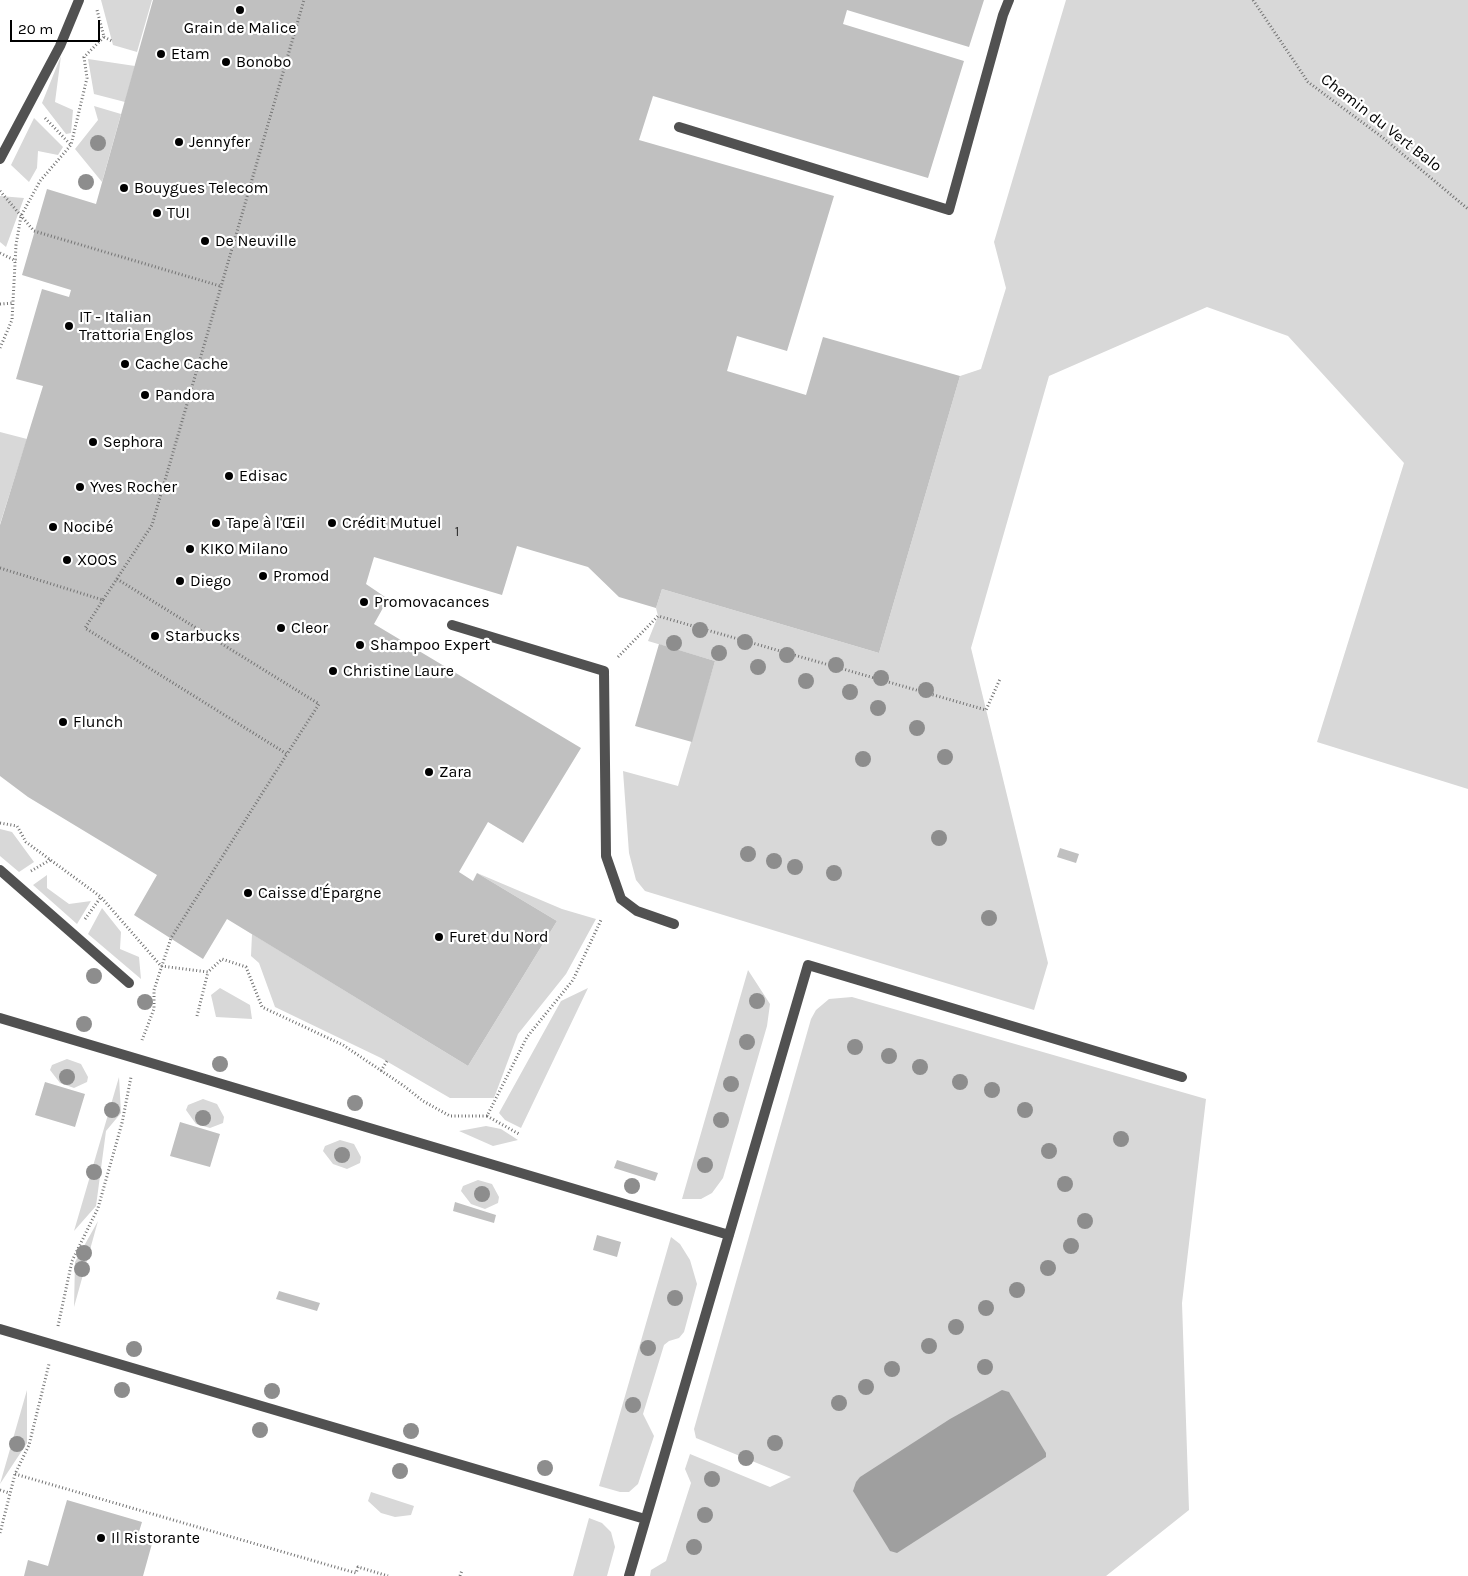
<!DOCTYPE html>
<meta charset="utf-8">
<style>
body{margin:0}
#map{position:relative;width:1468px;height:1576px;overflow:hidden;background:#fff;font-family:Karla,sans-serif}
canvas{display:block}
.scale{position:absolute;left:10px;top:20px;width:90px;height:22px;box-sizing:border-box;border:2px solid #000;border-top:0;padding-left:6px;font-size:15px;line-height:18px;white-space:nowrap;color:#000;-webkit-text-stroke:4px #fff;paint-order:stroke}
</style>
<div id="map">
<canvas width="1468" height="1576"></canvas>
<div class="scale">20 m</div>
</div>
<script>
const ctx = document.querySelector('canvas').getContext('2d');
ctx.lineJoin = 'round';
function fill(path, color) { ctx.fillStyle = color; ctx.fill(path, 'evenodd'); }
const shape = rows => new Path2D(rows.map(r => 'M' + r).join(''));
function stroke(path, color, width, dash) { ctx.strokeStyle = color; ctx.lineWidth = width; ctx.lineCap = dash ? 'butt' : 'round'; ctx.setLineDash(dash || []); ctx.stroke(path); }
function write(font, color, halo, rows, align = 'center') {
  ctx.font = font + ' Karla,sans-serif'; ctx.lineWidth = 4.5; ctx.setLineDash([]); ctx.textBaseline = 'middle'; ctx.strokeStyle = halo; ctx.fillStyle = color; for (const [text, x, y, turn = 0] of rows) {
    ctx.save(); ctx.translate(x, y); ctx.rotate((+turn || 0) * Math.PI / 180); ctx.textAlign = isNaN(turn) ? turn : align; if (halo) ctx.strokeText(text, 0, 0); ctx.fillText(text, 0, 0); ctx.restore();
  }
}
const green = shape([
 [101,0,152,0,137,52,113,45],
 [1066,0,1468,0,1468,789,1317,742,1404,463,1288,336,1207,307,1049,376,971,648,1048,963,1034,1010,645,891,636,880,629,853,623,771,678,786,715,661,648,641,658,616,656,608,662,589,879,653,960,376,981,369,1006,288,994,242],
 [61,56,55,102,73,110,71,133,66,134,42,103],
 [88,59,135,66,125,102,94,94],
 [94,106,121,114,102,182,75,149,98,120],
 [34,118,63,147,58,155,38,151,37,168,29,182,11,165],
 [0,196,24,198,6,247,0,242],
 [0,432,27,439,0,524],
 [0,829,12,832,34,862,19,872,0,856],
 [477,873,562,909,596,919,566,974,518,1034,494,1098,450,1098,381,1058,275,1007,259,963,251,956,252,934,468,1066,557,921],
 [47,875,47,888,69,904,91,901,77,924,33,885],
 [102,908,121,932,120,949,139,957,141,979,88,934],
 [748,970,770,1004,767,1026,723,1178,712,1193,701,1199,682,1199],
 [220,988,250,1005,252,1019,216,1017,211,995],
 [588,988,521,1128,505,1120,499,1113,561,1001],
 [852,997,1206,1099,1182,1303,1189,1510,1106,1576,650,1576,651,1570,666,1561,691,1483,685,1469,690,1454,770,1487,791,1477,696,1438,694,1429,811,1019,816,1010,829,999],
 [67,1059,81,1064,88,1077,87,1082,74,1088,60,1083,50,1070,52,1065],
 [119,1077,121,1113,106,1131,96,1206,74,1231],
 [203,1099,217,1104,224,1117,223,1123,210,1128,196,1124,186,1110,188,1105],
 [486,1126,501,1129,518,1140,493,1146,459,1131],
 [340,1140,354,1144,361,1157,360,1163,347,1169,333,1164,323,1151,325,1146],
 [478,1180,492,1184,499,1197,498,1203,485,1209,471,1204,461,1191,463,1186],
 [98,1221,74,1307,75,1262],
 [671,1237,680,1244,690,1260,697,1284,684,1332,679,1338,669,1341,664,1345,643,1414,654,1436,638,1484,629,1492,620,1492,599,1486],
 [27,1390,27,1443,0,1484],
 [371,1492,414,1506,411,1515,395,1517,381,1513,368,1501],
 [589,1518,602,1523,611,1532,615,1547,607,1576,573,1576]
]);
const water = shape([
 [1002,1390,1009,1392,1046,1453,1046,1457,897,1553,890,1551,853,1491,856,1482,860,1477,950,1419]
]);
const building = shape([
 [153,0,984,0,969,47,847,10,843,24,964,61,928,178,653,96,639,140,834,196,787,351,737,336,727,371,806,395,823,337,960,376,879,653,662,589,656,608,619,597,588,567,517,546,502,595,374,557,366,584,388,599,374,624,581,748,523,843,488,822,459,872,473,881,477,873,557,921,468,1066,227,919,203,959,134,915,157,875,28,797,0,776,0,525,43,386,16,379,42,289,69,297,71,290,22,275,47,189,96,204],
 [659,644,715,661,692,742,635,726],
 [1060,848,1079,854,1076,863,1057,857],
 [45,1082,85,1094,75,1127,35,1115],
 [180,1122,220,1134,210,1167,170,1156],
 [617,1160,658,1173,655,1181,614,1168],
 [455,1202,496,1215,494,1223,453,1211],
 [597,1235,621,1242,617,1257,593,1250],
 [279,1291,320,1303,317,1311,276,1299],
 [67,1500,142,1522,138,1535,153,1540,143,1576,24,1576,28,1560,48,1566]
]);
const path = shape([
 [1253,0,1308,82,1382,137,1468,209],
 [104,37,112,41],
 [45,118,71,145],
 [0,191,34,231,220,286],
 [0,253,16,261],
 [0,304,13,303],
 [0,348,12,320,16,245,21,216,40,181,71,145,87,78,84,57,104,37,97,10],
 [0,568,103,600,152,525,304,0],
 [117,579,319,704,287,754],
 [103,600,85,628,287,754,171,938,154,990,154,1009,142,1040],
 [618,657,658,616,986,710,1000,679],
 [0,823,17,826,26,842,101,897,161,966,208,972,222,959,246,967,262,1007,343,1045,404,1086,423,1101,450,1116,487,1116,527,1037,573,980,601,920],
 [31,871,50,860],
 [85,919,101,897],
 [197,1016,208,972],
 [381,1071,387,1061],
 [487,1116,519,1134],
 [58,1326,72,1261,98,1208,122,1123,131,1077],
 [15,1474,335,1567,356,1573,358,1567,388,1576],
 [0,1490,9,1493],
 [0,1533,15,1474,29,1445,49,1364],
 [460,1576,462,1570]
]);
const service = shape([
 [679,127,949,210,1003,15,1009,0],
 [0,159,60,46,79,0],
 [452,625,604,671,606,856,621,899,637,911,674,924],
 [0,870,129,983],
 [0,1018,729,1235],
 [0,1329,645,1519],
 [629,1576,808,965,1182,1077]
]);
const trees = [
 [98,143],
 [86,182],
 [700,630],
 [745,642],
 [674,643],
 [719,653],
 [787,655],
 [836,665],
 [758,667],
 [881,678],
 [806,681],
 [926,690],
 [850,692],
 [878,708],
 [917,728],
 [945,757],
 [863,759],
 [939,838],
 [748,854],
 [774,861],
 [795,867],
 [834,873],
 [989,918],
 [94,976],
 [757,1001],
 [145,1002],
 [84,1024],
 [747,1042],
 [855,1047],
 [889,1056],
 [220,1064],
 [920,1067],
 [67,1077],
 [960,1082],
 [731,1084],
 [992,1090],
 [355,1103],
 [112,1110],
 [1025,1110],
 [203,1118],
 [721,1120],
 [1121,1139],
 [1049,1151],
 [342,1155],
 [705,1165],
 [94,1172],
 [1065,1184],
 [632,1186],
 [482,1194],
 [1085,1221],
 [1071,1246],
 [84,1253],
 [1048,1268],
 [82,1269],
 [1017,1290],
 [675,1298],
 [986,1308],
 [956,1327],
 [929,1346],
 [648,1348],
 [134,1349],
 [985,1367],
 [892,1369],
 [866,1387],
 [122,1390],
 [272,1391],
 [839,1403],
 [633,1405],
 [260,1430],
 [411,1431],
 [775,1443],
 [17,1444],
 [746,1458],
 [545,1468],
 [400,1471],
 [712,1479],
 [705,1515],
 [694,1547]
];
const markers = [
 [240,10,5,"#000"],
 [161,54,5,"#000"],
 [226,62,5,"#000"],
 [179,142,5,"#000"],
 [124,188,5,"#000"],
 [157,213,5,"#000"],
 [205,241,5,"#000"],
 [69,326,5,"#000"],
 [125,364,5,"#000"],
 [145,395,5,"#000"],
 [93,442,5,"#000"],
 [229,476,5,"#000"],
 [80,487,5,"#000"],
 [216,523,5,"#000"],
 [332,523,5,"#000"],
 [53,527,5,"#000"],
 [190,549,5,"#000"],
 [67,560,5,"#000"],
 [263,576,5,"#000"],
 [180,581,5,"#000"],
 [364,602,5,"#000"],
 [281,628,5,"#000"],
 [155,636,5,"#000"],
 [360,645,5,"#000"],
 [333,671,5,"#000"],
 [63,722,5,"#000"],
 [429,772,5,"#000"],
 [248,893,5,"#000"],
 [439,937,5,"#000"],
 [101,1538,5,"#000"]
];
const numberNames = [
 ["1",457,532]
];
const poiNames = [
 ["Grain de Malice",240,28,"center"],
 ["Etam",171,54],
 ["Bonobo",236,62],
 ["Jennyfer",189,142],
 ["Bouygues Telecom",134,188],
 ["TUI",167,213],
 ["De Neuville",215,241],
 ["IT - Italian",79,317],
 ["Trattoria Englos",79,335],
 ["Cache Cache",135,364],
 ["Pandora",155,395],
 ["Sephora",103,442],
 ["Edisac",239,476],
 ["Yves Rocher",90,487],
 ["Tape à l'Œil",226,523],
 ["Crédit Mutuel",342,523],
 ["Nocibé",63,527],
 ["KIKO Milano",200,549],
 ["XOOS",77,560],
 ["Promod",273,576],
 ["Diego",190,581],
 ["Promovacances",374,602],
 ["Cleor",291,628],
 ["Starbucks",165,636],
 ["Shampoo Expert",370,645],
 ["Christine Laure",343,671],
 ["Flunch",73,722],
 ["Zara",439,772],
 ["Caisse d'Épargne",258,893],
 ["Furet du Nord",449,937],
 ["Il Ristorante",111,1538]
];
const streetNames = [
 ["Chemin du Vert Balo",1381,123,38]
];
fill(green, '#d8d8d8');
fill(water, '#9f9f9f');
fill(building, '#c0c0c0');
stroke(path, '#737373', 3, [1, 2.5]);
stroke(service, '#515151', 10);
ctx.fillStyle = '#8d8d8d';
for (const [x, y] of trees) { ctx.beginPath(); ctx.arc(x, y, 8, 0, 2 * Math.PI); ctx.fill(); }
for (const [x, y, r, color] of markers) { const dot = new Path2D(); dot.arc(x, y, r, 0, 2 * Math.PI); ctx.fillStyle = color; ctx.fill(dot); stroke(dot, '#fff', 2); }
write('14px', '#303030', null, numberNames);
write('16px', '#000', '#fff', poiNames, 'left');
write('16px', '#000', '#fff', streetNames);
</script>
